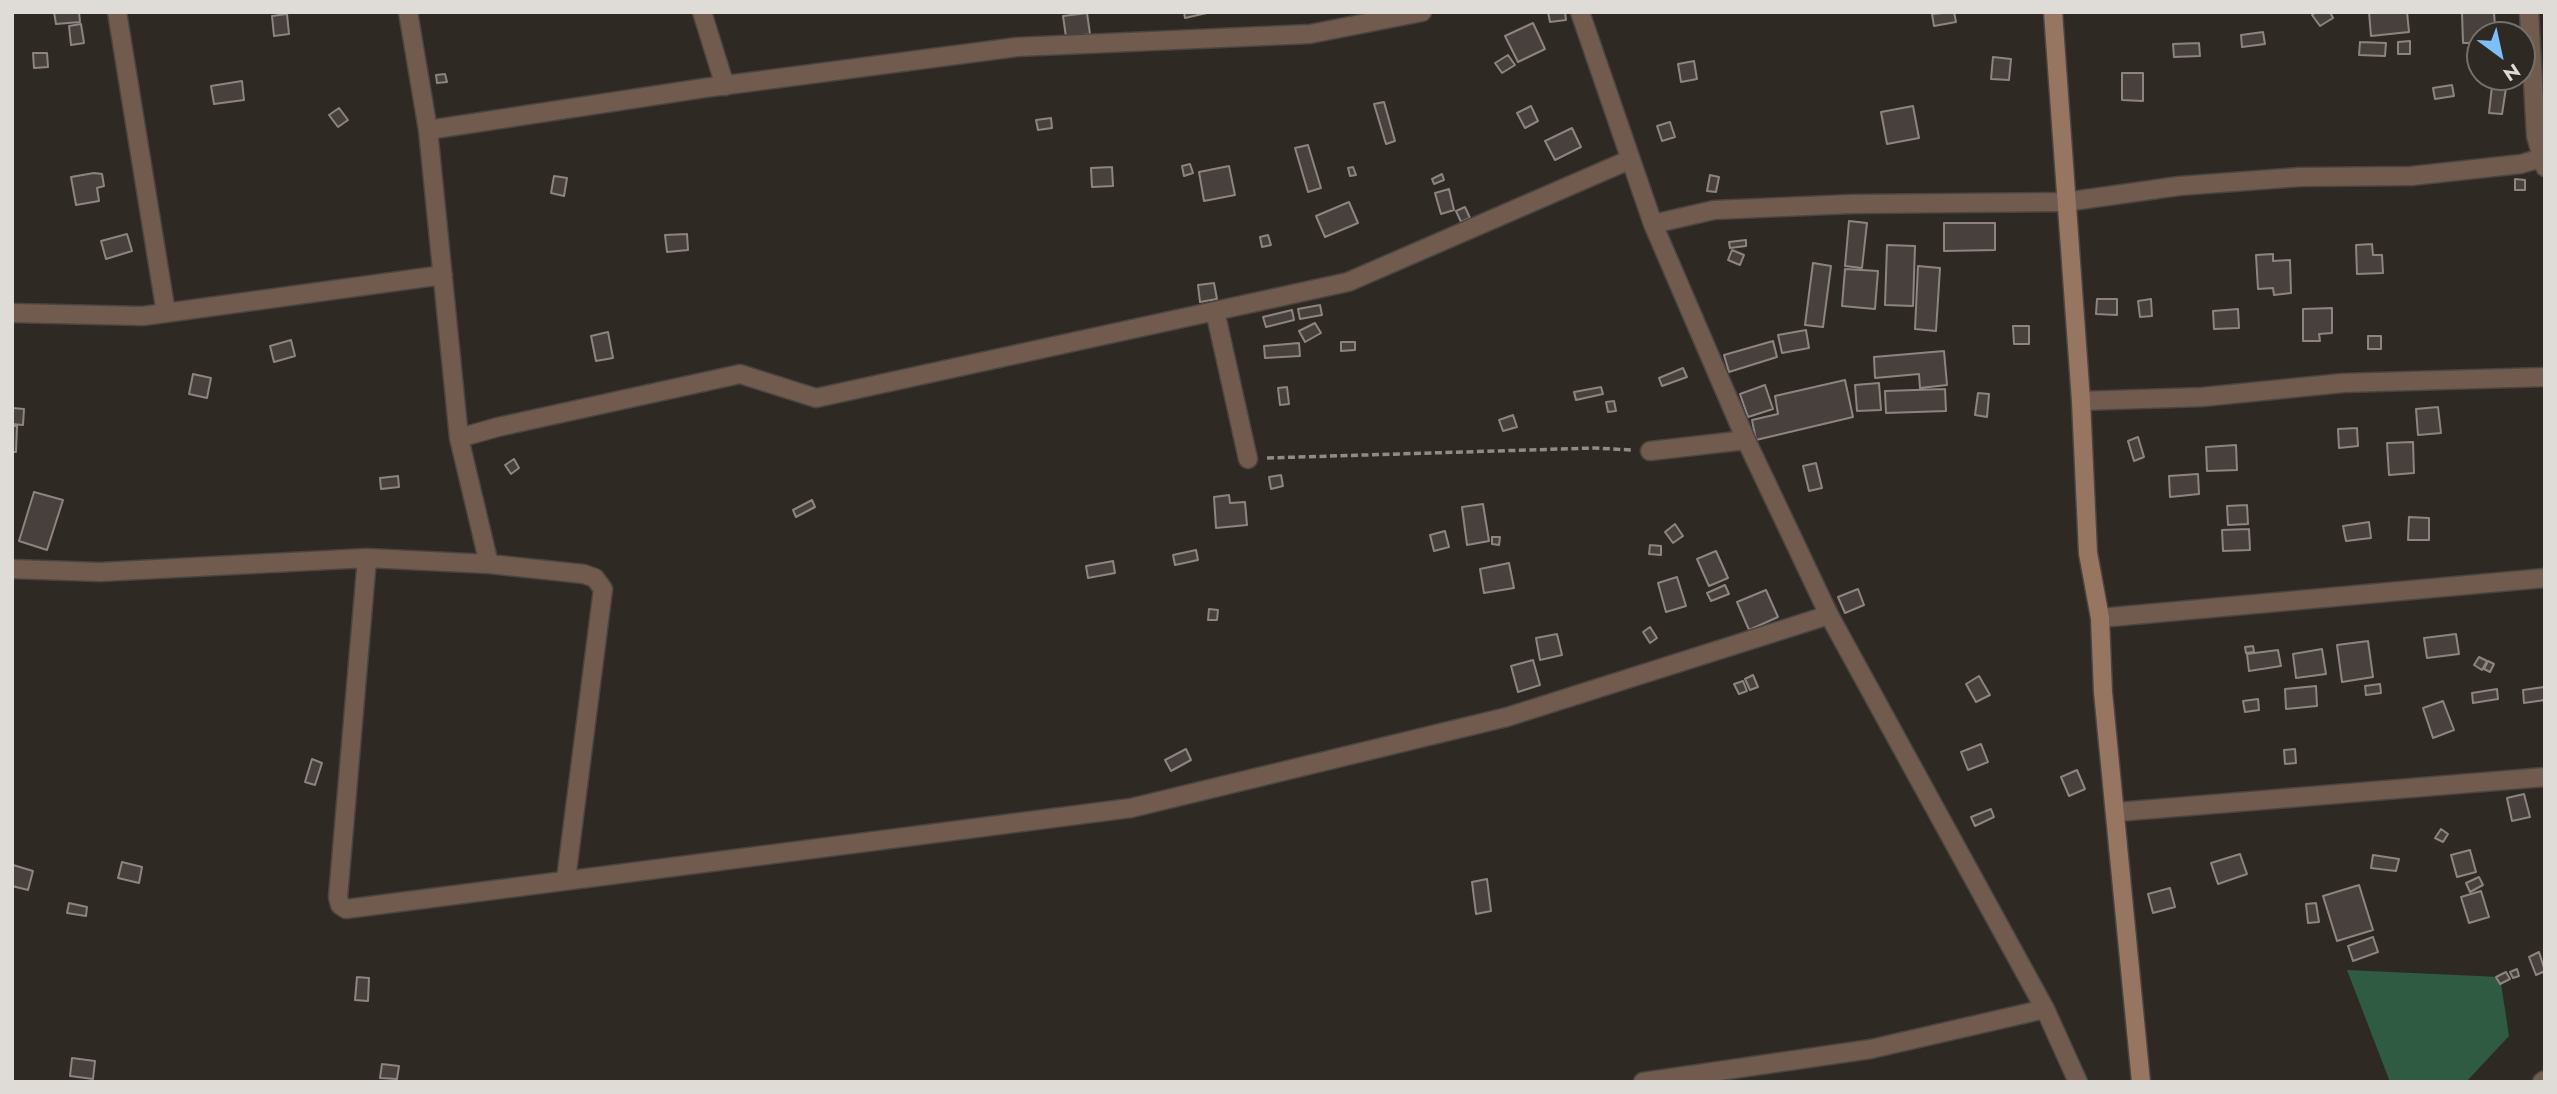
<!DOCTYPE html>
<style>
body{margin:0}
#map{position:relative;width:2557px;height:1094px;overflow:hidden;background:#2f2924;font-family:Jost,sans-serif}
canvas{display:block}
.frame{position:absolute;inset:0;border:14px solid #dfdbd7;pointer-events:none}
.north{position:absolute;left:2466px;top:21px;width:70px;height:70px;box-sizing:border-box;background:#2f2924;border:2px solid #75706c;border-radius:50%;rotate:147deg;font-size:19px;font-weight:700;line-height:28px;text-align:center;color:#dfdbd7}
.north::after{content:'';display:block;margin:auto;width:24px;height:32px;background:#7ebef9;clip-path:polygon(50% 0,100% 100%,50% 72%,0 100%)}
</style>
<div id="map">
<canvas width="2557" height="1094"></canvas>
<div class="frame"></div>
<div class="north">N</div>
</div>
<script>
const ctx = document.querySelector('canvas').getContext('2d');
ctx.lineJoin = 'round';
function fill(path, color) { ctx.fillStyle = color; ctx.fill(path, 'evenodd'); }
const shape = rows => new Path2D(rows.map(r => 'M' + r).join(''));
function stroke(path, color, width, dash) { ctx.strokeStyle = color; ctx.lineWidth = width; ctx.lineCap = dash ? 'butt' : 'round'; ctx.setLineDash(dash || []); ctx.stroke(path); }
const green = shape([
 [2347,970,2500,977,2509,1036,2466,1082,2390,1082]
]);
const building = shape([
 [54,12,79,12,80,22,56,24,54,12],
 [1184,12,1211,12,1185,18,1184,12],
 [1548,12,1565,12,1566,20,1550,22,1548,12],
 [1954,12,1956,22,1934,26,1932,14,1954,12],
 [2316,12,2330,12,2333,18,2320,26,2312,15,2316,12],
 [2369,12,2407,12,2409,32,2371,36,2369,12],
 [2462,12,2494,12,2495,27,2487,27,2487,35,2480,35,2480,43,2463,43,2462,12],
 [1087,13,1090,34,1066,37,1063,16,1087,13],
 [287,14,289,34,274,36,272,16,287,14],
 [1533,23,1545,49,1518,62,1505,36,1533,23],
 [81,24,84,43,71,45,69,26,81,24],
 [2263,32,2265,44,2242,47,2241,35,2263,32],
 [2410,41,2410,54,2398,54,2398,42,2410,41],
 [2360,42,2386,43,2385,56,2359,55,2360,42],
 [2199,43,2200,56,2174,57,2173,44,2199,43],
 [33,53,47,53,48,67,34,68,33,53],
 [1508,55,1515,65,1502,73,1495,63,1508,55],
 [1993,57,2011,59,2009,80,1991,79,1993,57],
 [1694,61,1697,79,1681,82,1678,64,1694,61],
 [2122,73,2143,73,2143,101,2122,100,2122,73],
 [445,74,447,82,437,83,436,75,445,74],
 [242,81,244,100,214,104,211,86,242,81],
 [2452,85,2454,96,2435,99,2433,88,2452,85],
 [2492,86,2506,88,2502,114,2489,113,2492,86],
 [1384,102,1395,141,1386,144,1374,104,1384,102],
 [1531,106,1538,121,1525,128,1517,113,1531,106],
 [1913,106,1919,138,1887,144,1881,112,1913,106],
 [339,108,348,120,338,127,329,115,339,108],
 [1051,118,1052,128,1038,130,1036,120,1051,118],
 [1670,122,1675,137,1662,141,1657,126,1670,122],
 [1572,128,1581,147,1555,160,1545,141,1572,128],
 [1308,145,1321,188,1308,192,1295,148,1308,145],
 [1190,164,1193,173,1184,176,1182,166,1190,164],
 [1229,166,1235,195,1204,201,1199,172,1229,166],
 [1112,167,1113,186,1092,187,1091,168,1112,167],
 [1353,167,1356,175,1350,176,1348,168,1353,167],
 [94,173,102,174,104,186,97,188,99,201,76,205,71,177,94,173],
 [1442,174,1444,180,1434,184,1432,179,1442,174],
 [1710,175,1719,177,1716,192,1707,191,1710,175],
 [554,176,567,178,564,196,551,193,554,176],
 [2515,179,2525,180,2525,190,2515,190,2515,179],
 [1449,189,1454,210,1441,214,1435,193,1449,189],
 [1349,202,1358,223,1325,237,1316,216,1349,202],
 [1465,207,1470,218,1461,222,1456,211,1465,207],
 [1849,221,1867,223,1862,268,1845,266,1849,221],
 [1944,223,1995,223,1995,250,1944,251,1944,223],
 [127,234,132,251,106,259,101,241,127,234],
 [687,234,688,250,667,252,665,235,687,234],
 [1268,235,1271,245,1262,247,1260,237,1268,235],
 [1746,240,1746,246,1730,248,1729,242,1746,240],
 [2372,244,2373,255,2382,255,2383,273,2357,274,2356,245,2372,244],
 [1887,245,1915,246,1913,306,1885,305,1887,245],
 [1732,250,1744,255,1740,265,1728,260,1732,250],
 [2273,254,2273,261,2290,260,2291,293,2274,295,2273,288,2258,289,2256,255,2273,254],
 [1813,263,1831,266,1823,327,1805,325,1813,263],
 [1918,266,1940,268,1936,331,1915,329,1918,266],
 [1845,269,1878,271,1875,309,1842,306,1845,269],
 [1214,283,1217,299,1200,302,1198,285,1214,283],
 [2097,299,2117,299,2117,315,2096,314,2097,299],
 [2151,299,2152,316,2140,317,2138,301,2151,299],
 [1320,305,1322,315,1300,319,1298,309,1320,305],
 [2332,308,2332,333,2319,334,2320,341,2303,341,2303,309,2332,308],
 [2238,309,2239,328,2214,329,2213,311,2238,309],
 [1292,310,1294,320,1266,327,1263,317,1292,310],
 [1315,323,1321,333,1305,342,1299,331,1315,323],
 [2013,326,2029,326,2029,344,2014,344,2013,326],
 [1806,330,1809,348,1782,353,1778,335,1806,330],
 [608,332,613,358,596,361,591,336,608,332],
 [2368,336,2381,336,2381,349,2368,349,2368,336],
 [291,340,295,356,274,362,270,346,291,340],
 [1773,341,1777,357,1729,372,1724,355,1773,341],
 [1341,342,1355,342,1355,350,1341,351,1341,342],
 [1299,343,1300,356,1265,358,1264,346,1299,343],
 [1944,351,1947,385,1920,388,1919,374,1875,378,1874,357,1944,351],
 [1683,368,1687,377,1662,386,1659,378,1683,368],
 [193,374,211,378,207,398,189,394,193,374],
 [1845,380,1853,417,1756,440,1752,420,1778,414,1775,396,1845,380],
 [1879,383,1881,410,1857,411,1855,385,1879,383],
 [1765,385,1773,409,1748,417,1740,394,1765,385],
 [1287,387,1289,404,1280,405,1278,388,1287,387],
 [1601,387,1603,394,1576,400,1574,392,1601,387],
 [1945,389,1946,411,1886,413,1885,391,1945,389],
 [1978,393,1989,394,1987,417,1975,415,1978,393],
 [1614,401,1616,411,1608,412,1606,402,1614,401],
 [2438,407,2441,433,2418,435,2416,409,2438,407],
 [12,408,24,409,23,425,12,424,12,408],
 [1513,415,1517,427,1503,431,1499,420,1513,415],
 [12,426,17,426,16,452,12,452,12,426],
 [2357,428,2358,446,2339,448,2338,429,2357,428],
 [2138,437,2144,457,2134,461,2128,441,2138,437],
 [2413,442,2414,473,2389,475,2387,443,2413,442],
 [2236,445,2237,470,2207,471,2206,447,2236,445],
 [514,459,519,468,511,474,505,465,514,459],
 [1816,463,1822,488,1809,491,1803,466,1816,463],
 [2198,474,2199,494,2170,497,2169,476,2198,474],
 [1281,475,1283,486,1271,489,1269,477,1281,475],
 [398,476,399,487,381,489,380,478,398,476],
 [34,492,63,500,47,550,19,541,34,492],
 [1229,495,1230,503,1245,502,1247,525,1216,528,1214,497,1229,495],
 [812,500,815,507,796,517,793,510,812,500],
 [1483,504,1489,541,1467,545,1462,507,1483,504],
 [2247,505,2248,524,2228,525,2227,506,2247,505],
 [2409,517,2429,518,2429,540,2408,540,2409,517],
 [2369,522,2371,538,2346,541,2343,526,2369,522],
 [1675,524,1683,536,1673,543,1665,532,1675,524],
 [2249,529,2250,550,2223,551,2222,530,2249,529],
 [1445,531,1449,547,1434,551,1430,535,1445,531],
 [1492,537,1500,537,1499,545,1492,544,1492,537],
 [1650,545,1661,546,1661,555,1649,554,1650,545],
 [1196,550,1198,560,1175,565,1173,555,1196,550],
 [1716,551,1728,578,1709,586,1697,559,1716,551],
 [1113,561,1115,573,1088,578,1086,566,1113,561],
 [1509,563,1514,588,1484,593,1480,569,1509,563],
 [1677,577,1686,606,1666,612,1658,583,1677,577],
 [1725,585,1729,594,1711,601,1707,593,1725,585],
 [1858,589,1864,605,1845,613,1838,597,1858,589],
 [1766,590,1778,617,1749,630,1737,602,1766,590],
 [1209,609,1218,610,1217,620,1208,620,1209,609],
 [1650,627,1657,638,1650,643,1643,632,1650,627],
 [1557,634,1562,655,1540,660,1536,638,1557,634],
 [2456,634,2459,654,2427,658,2424,638,2456,634],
 [2368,641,2373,677,2342,682,2337,645,2368,641],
 [2253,646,2254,652,2246,653,2245,647,2253,646],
 [2322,649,2326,674,2296,678,2293,654,2322,649],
 [2278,650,2281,666,2249,671,2247,654,2278,650],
 [2479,657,2487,661,2482,670,2474,665,2479,657],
 [1533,660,1540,685,1518,692,1511,666,1533,660],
 [2488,661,2494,664,2490,672,2484,669,2488,661],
 [1753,675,1758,687,1750,690,1745,679,1753,675],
 [1979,676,1990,695,1976,702,1966,684,1979,676],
 [1743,681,1747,691,1739,694,1734,684,1743,681],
 [2380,684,2381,693,2366,695,2365,686,2380,684],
 [2316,686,2317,706,2286,709,2285,689,2316,686],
 [2544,687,2545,700,2524,703,2523,690,2544,687],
 [2497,689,2498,699,2473,703,2472,693,2497,689],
 [2258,699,2259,710,2245,712,2243,701,2258,699],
 [2443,701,2454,730,2433,738,2423,708,2443,701],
 [1981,744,1988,762,1968,770,1961,752,1981,744],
 [1186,749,1191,760,1171,771,1165,760,1186,749],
 [2295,749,2296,763,2285,764,2284,750,2295,749],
 [312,759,322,763,315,785,305,782,312,759],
 [2077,770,2085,789,2069,796,2061,777,2077,770],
 [2524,794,2530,817,2512,821,2507,798,2524,794],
 [1991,809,1994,817,1975,826,1971,817,1991,809],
 [2441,829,2448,834,2443,842,2435,838,2441,829],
 [2470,850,2476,872,2457,877,2451,855,2470,850],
 [2240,854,2247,874,2218,884,2211,863,2240,854],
 [2373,855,2399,859,2396,871,2371,868,2373,855],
 [122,862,142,867,139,883,118,878,122,862],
 [13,865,33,871,28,890,12,886,13,865],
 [2479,877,2483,885,2470,892,2466,883,2479,877],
 [1487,879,1491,911,1476,914,1472,882,1487,879],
 [2359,885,2373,930,2337,941,2323,896,2359,885],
 [2170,888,2175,907,2153,913,2148,894,2170,888],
 [2481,891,2489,917,2469,923,2461,897,2481,891],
 [69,903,87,907,86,916,67,913,69,903],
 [2316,903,2319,922,2308,923,2306,904,2316,903],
 [2373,937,2378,952,2353,961,2348,946,2373,937],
 [2539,952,2545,971,2536,975,2529,957,2539,952],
 [2517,969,2519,976,2513,978,2510,972,2517,969],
 [2506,972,2510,979,2500,984,2496,977,2506,972],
 [357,977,369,978,368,1001,355,1000,357,977],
 [72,1058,95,1061,93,1079,70,1076,72,1058],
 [382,1064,399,1066,397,1079,380,1078,382,1064]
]);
const path = shape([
 [1267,458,1594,448,1631,450]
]);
const street = shape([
 [117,12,166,313],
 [408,12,428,130,459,438,489,564],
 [702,12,725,86],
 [1580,12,1653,224,1746,440,1829,615,2045,1009,2078,1082],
 [2529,12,2536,136,2545,167],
 [428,130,704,88,1017,47,1310,34,1422,12],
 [1653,224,1714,210,1852,204,2065,202,2179,186,2300,177,2411,176,2521,164,2541,158],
 [1215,311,1248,459],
 [12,313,143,316,443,275],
 [2081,401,2202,397,2343,383,2545,377],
 [459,438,498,427,740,374,816,398,1348,282,1629,160],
 [1650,451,1746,440],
 [367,558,338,897,340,905,346,909,1131,808,1507,717,1829,615],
 [12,569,100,572,367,558,489,564,584,574,595,578,603,589,566,879],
 [2100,618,2545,578],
 [2117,812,2545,777],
 [1643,1082,1871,1049,2045,1009],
 [2542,1082,2545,1080]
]);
const secondary = shape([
 [2053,12,2081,401,2088,553,2100,618,2103,692,2141,1082]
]);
fill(green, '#2e5b42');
fill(building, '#48403c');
stroke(building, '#8d8480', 2);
stroke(street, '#4b4541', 21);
stroke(secondary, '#4b4541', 21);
stroke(path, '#908b86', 3.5, [7, 3.5]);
stroke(street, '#705b4e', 18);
stroke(secondary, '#977661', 18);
</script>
